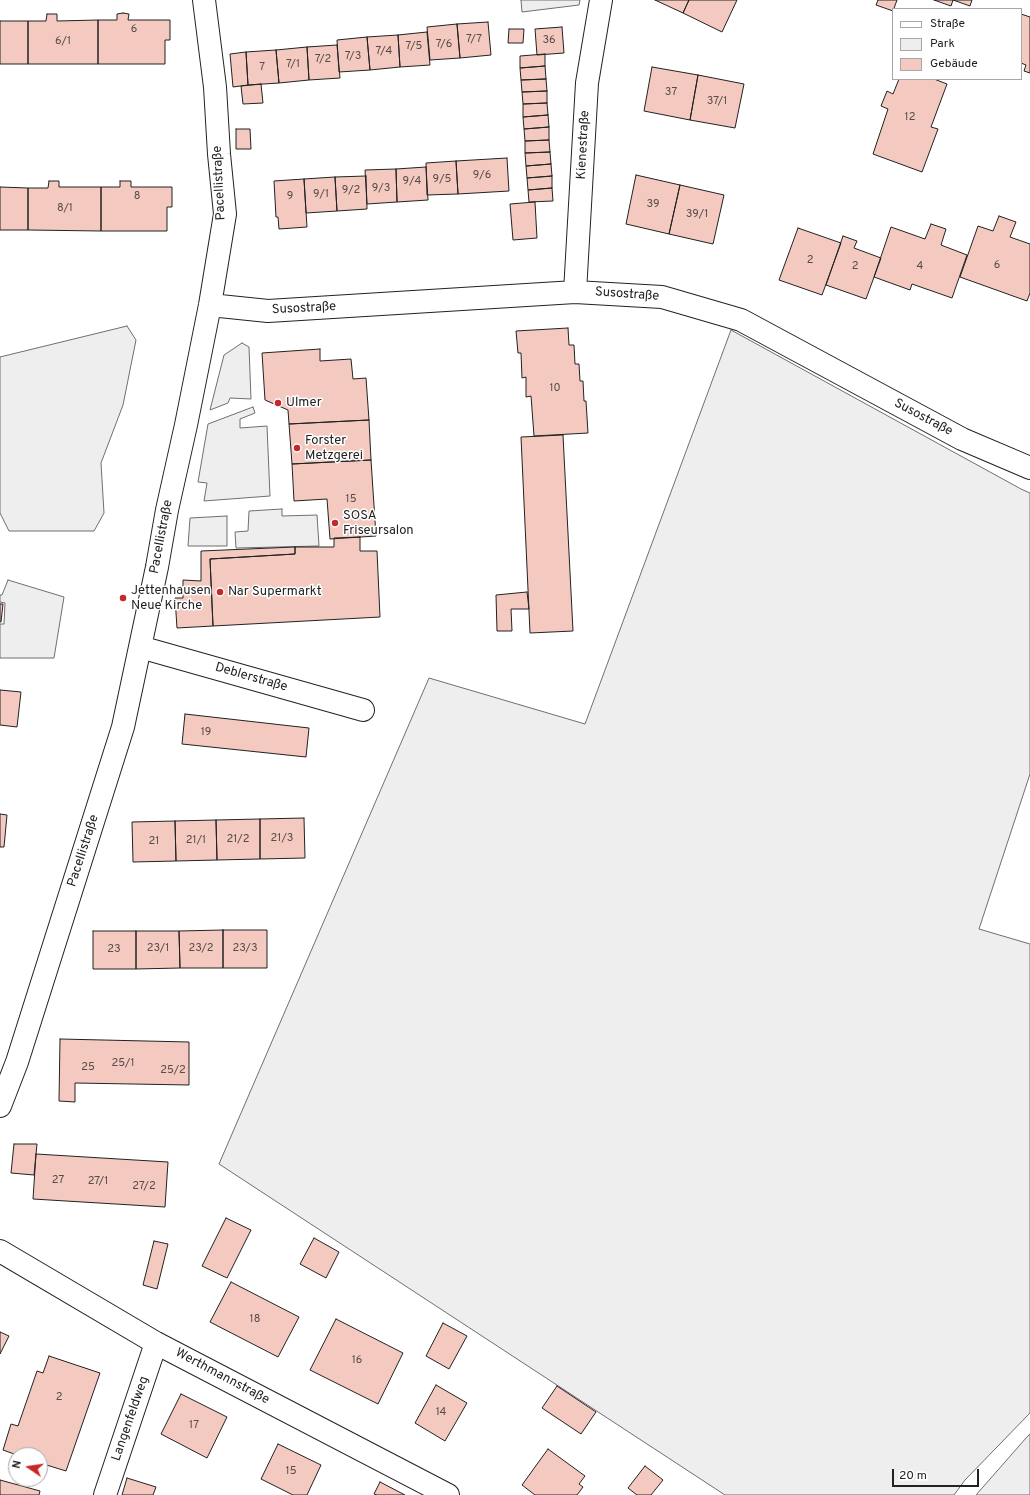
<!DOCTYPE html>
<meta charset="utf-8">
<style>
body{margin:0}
#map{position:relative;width:1030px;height:1495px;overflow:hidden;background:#fff;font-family:Overpass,sans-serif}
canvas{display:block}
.legend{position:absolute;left:892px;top:8px;width:130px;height:72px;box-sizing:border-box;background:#fff;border:1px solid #a7a7a7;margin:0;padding:5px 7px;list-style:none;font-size:12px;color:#222}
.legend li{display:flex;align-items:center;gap:8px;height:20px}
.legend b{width:20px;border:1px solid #a7a7a7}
.north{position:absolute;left:8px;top:1447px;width:40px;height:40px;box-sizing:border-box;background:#fff;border:1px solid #a7a7a7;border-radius:50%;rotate:283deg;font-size:11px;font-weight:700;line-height:16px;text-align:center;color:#222}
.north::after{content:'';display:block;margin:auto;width:14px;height:18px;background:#c62828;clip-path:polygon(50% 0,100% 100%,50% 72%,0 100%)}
.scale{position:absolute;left:892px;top:1469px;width:87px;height:18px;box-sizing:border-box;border:2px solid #222;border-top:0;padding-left:5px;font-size:12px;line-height:14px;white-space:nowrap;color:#222;-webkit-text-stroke:3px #fff;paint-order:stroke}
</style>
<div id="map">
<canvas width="1030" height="1495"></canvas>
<ul class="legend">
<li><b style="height:5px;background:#fff"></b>Straße</li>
<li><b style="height:11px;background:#eee"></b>Park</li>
<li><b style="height:11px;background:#f3c9c0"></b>Gebäude</li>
</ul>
<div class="north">N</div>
<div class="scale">20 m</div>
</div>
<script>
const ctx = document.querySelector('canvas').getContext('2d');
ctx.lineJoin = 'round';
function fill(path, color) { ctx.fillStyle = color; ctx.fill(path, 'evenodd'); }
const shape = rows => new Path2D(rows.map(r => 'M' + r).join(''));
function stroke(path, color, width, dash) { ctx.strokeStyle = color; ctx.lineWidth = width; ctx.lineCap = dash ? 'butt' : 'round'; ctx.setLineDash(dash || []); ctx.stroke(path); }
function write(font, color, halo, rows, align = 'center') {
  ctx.font = font + ' Overpass,sans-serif'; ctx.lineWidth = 3; ctx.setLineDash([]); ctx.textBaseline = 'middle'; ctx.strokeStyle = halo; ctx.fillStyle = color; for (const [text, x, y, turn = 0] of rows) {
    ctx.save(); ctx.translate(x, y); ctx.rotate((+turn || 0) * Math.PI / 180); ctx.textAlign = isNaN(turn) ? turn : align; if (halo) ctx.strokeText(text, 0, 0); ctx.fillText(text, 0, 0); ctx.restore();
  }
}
const green = shape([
 [521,0,580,0,579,5,522,12,521,0],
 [127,326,136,340,123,405,101,463,104,513,94,531,9,531,0,513,0,357,127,326],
 [731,330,1021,489,1030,493,1030,774,979,929,1030,944,1030,1413,965,1480,954,1495,725,1495,219,1164,429,678,585,724,731,330],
 [242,343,249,347,251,399,230,398,228,403,210,410,224,355,242,343],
 [253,407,255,413,240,419,240,428,267,426,270,496,204,501,207,483,198,482,208,424,253,407],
 [282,509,282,516,317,515,319,546,236,548,235,532,248,531,249,511,282,509],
 [227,516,227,546,188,546,190,518,227,516],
 [8,580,64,597,54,658,0,658,0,624,4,624,5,603,0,602,0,595,2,595,8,580],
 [1030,1434,1030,1495,976,1495,1026,1438,1030,1434]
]);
const building = shape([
 [655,0,689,0,683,13,655,0],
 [689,0,737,0,722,32,683,13,689,0],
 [878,0,897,0,893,11,876,5,878,0],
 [934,0,972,0,970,6,953,0,951,6,934,0],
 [123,13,129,14,128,20,170,20,170,40,165,40,165,64,98,64,98,20,117,20,117,14,123,13],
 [47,14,57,14,57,21,98,20,98,64,28,64,28,21,46,21,47,14],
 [1021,14,1030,17,1030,73,1024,71,1026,65,1021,63,1021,14],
 [0,21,28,21,28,64,0,64,0,21],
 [488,22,491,55,460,58,457,24,488,22],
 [457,24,460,58,430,60,427,27,457,24],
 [562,27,564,53,537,55,535,29,562,27],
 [509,29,524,29,523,43,508,43,509,29],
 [427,32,430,65,400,67,398,35,427,32],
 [398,35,400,67,370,70,367,37,398,35],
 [367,37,370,70,339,72,337,40,367,37],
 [337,45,340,78,309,80,307,47,337,45],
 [307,47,309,80,279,83,276,50,307,47],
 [276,50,279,83,248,85,246,52,276,50],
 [246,52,248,85,233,87,230,54,246,52],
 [545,54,545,66,520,68,520,56,545,54],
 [545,66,546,79,521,80,520,68,545,66],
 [652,67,698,75,690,120,644,111,652,67],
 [698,75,744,84,735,128,690,120,698,75],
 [546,79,547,91,522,92,521,80,546,79],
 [899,79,934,79,947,84,931,127,938,129,922,172,873,154,888,109,881,106,887,91,893,94,899,79],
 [261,84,263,103,243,104,241,86,261,84],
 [547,91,547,103,523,104,522,92,547,91],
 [547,103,548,115,523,117,523,104,547,103],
 [548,115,549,127,524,129,523,117,548,115],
 [549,127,549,140,525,141,524,129,549,127],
 [236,129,250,129,251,149,236,149,236,129],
 [549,140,550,152,525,153,525,141,549,140],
 [550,152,551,164,526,166,525,153,550,152],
 [507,158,509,191,458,194,456,161,507,158],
 [456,161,458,194,427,195,426,163,456,161],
 [551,164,552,176,527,178,526,166,551,164],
 [426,167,428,200,397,202,396,169,426,167],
 [396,169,397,202,367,204,365,170,396,169],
 [636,175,680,185,669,234,626,224,636,175],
 [366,176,367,209,337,211,335,177,366,176],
 [552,176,552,188,528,190,527,178,552,176],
 [335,177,337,211,306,213,304,179,335,177],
 [304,179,307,227,279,229,278,217,276,217,274,181,304,179],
 [49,181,59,181,59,187,101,187,101,231,28,230,28,188,48,188,49,181],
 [120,181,131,181,131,187,172,187,172,207,167,207,167,231,101,231,101,187,120,187,120,181],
 [680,185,724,195,713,244,669,234,680,185],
 [0,187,28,188,28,230,0,230,0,187],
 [552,188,553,201,529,202,528,190,552,188],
 [535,202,537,238,513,240,510,204,535,202],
 [999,216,1016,222,1010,237,1030,244,1030,293,1027,301,960,277,978,226,993,231,999,216],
 [931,224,946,229,941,245,967,255,952,298,912,284,910,290,874,277,891,227,925,239,931,224],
 [798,228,841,243,822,295,779,280,798,228],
 [843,236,857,241,854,248,881,258,866,299,826,285,843,236],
 [568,328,569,345,574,345,575,364,579,364,580,381,583,381,584,401,586,401,588,433,534,436,531,396,526,397,526,377,522,378,521,353,518,353,516,331,568,328],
 [320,349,320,361,351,359,353,379,366,378,369,420,289,424,288,410,265,400,262,353,320,349],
 [369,420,371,460,292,464,289,424,369,420],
 [563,435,573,631,530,633,521,437,563,435],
 [371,460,376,536,330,539,327,499,294,501,292,464,371,460],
 [360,537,360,551,377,551,380,617,213,626,210,559,295,554,295,547,334,547,334,538,360,537],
 [295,547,295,554,210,559,213,626,177,628,175,598,183,598,183,580,201,581,201,551,295,547],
 [527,592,529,609,511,609,512,631,497,631,496,595,527,592],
 [0,604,3,604,1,622,0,622,0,604],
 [0,690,21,692,17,727,0,725,0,690],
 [185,714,309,728,306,757,182,744,185,714],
 [0,814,7,815,4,847,0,847,0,814],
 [304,818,305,858,260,859,260,819,304,818],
 [260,819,260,859,217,860,216,820,260,819],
 [216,820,217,860,176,861,175,821,216,820],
 [175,821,176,861,133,862,132,822,175,821],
 [223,930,267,930,267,968,223,968,223,930],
 [223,930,223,968,180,968,179,931,223,930],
 [93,931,136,931,136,969,93,969,93,931],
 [136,931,179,931,180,968,136,969,136,931],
 [60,1039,189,1042,189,1085,75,1083,75,1102,59,1101,60,1039],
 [14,1144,37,1144,34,1175,11,1173,14,1144],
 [36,1154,168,1162,165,1207,33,1199,36,1154],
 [226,1218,251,1230,227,1278,202,1266,226,1218],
 [314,1238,339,1252,326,1278,300,1264,314,1238],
 [154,1241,168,1244,157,1289,143,1285,154,1241],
 [231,1282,299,1317,278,1357,210,1322,231,1282],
 [336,1319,403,1353,378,1404,310,1370,336,1319],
 [443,1323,467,1336,449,1369,426,1356,443,1323],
 [0,1332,9,1336,0,1354,0,1332],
 [49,1356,100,1373,66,1471,40,1463,40,1455,17,1455,3,1450,11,1424,18,1426,37,1371,43,1373,49,1356],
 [436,1385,467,1403,445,1441,415,1423,436,1385],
 [557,1386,596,1412,581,1434,542,1408,557,1386],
 [181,1394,227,1417,207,1458,161,1434,181,1394],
 [278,1444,321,1465,307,1495,293,1495,261,1479,278,1444],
 [548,1449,585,1476,579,1484,583,1487,577,1495,535,1495,522,1485,548,1449],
 [645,1466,663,1480,651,1495,637,1495,628,1488,645,1466],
 [127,1478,156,1487,153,1495,122,1495,127,1478],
 [0,1480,40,1491,39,1495,0,1495,0,1480],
 [380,1482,405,1495,377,1495,374,1494,380,1482]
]);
const street = shape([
 [575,292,587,83,601,0],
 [210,305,268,311,575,292,662,297,741,320,962,439,1030,468],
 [140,647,363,710],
 [0,1106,17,1062,123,727,157,567,167,510,186,425,210,305,225,214,219,154,215,87,204,0],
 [0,1251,156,1343,448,1495],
 [105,1495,156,1343]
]);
const markers = [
 [278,403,4,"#c62828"],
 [297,448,4,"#c62828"],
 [335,523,4,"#c62828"],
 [220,592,4,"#c62828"],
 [123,598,4,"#c62828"]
];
const numberNames = [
 ["6",134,30],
 ["7/7",474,40],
 ["36",549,41],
 ["6/1",63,42],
 ["7/6",444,45],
 ["7/5",414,47],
 ["7/4",384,52],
 ["7/3",353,57],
 ["7/2",323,60],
 ["7/1",293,65],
 ["7",262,68],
 ["37",671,93],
 ["37/1",717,102],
 ["12",910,118],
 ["9/6",482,176],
 ["9/5",442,180],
 ["9/4",412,182],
 ["9/3",381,189],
 ["9/2",351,191],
 ["9/1",321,195],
 ["8",137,197],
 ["9",290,197],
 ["39",653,205],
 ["8/1",65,209],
 ["39/1",697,215],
 ["2",810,261],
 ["6",997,266],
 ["2",855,267],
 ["4",920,267],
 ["10",555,389],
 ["15",351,500],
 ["19",206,733],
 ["21/3",282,839],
 ["21/2",238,840],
 ["21/1",196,841],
 ["21",154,842],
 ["23/1",158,949],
 ["23/2",201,949],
 ["23/3",245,949],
 ["23",114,950],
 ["25/1",123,1064],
 ["25",88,1068],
 ["25/2",173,1071],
 ["27",58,1181],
 ["27/1",98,1182],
 ["27/2",144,1187],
 ["18",255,1320],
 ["16",357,1361],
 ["2",59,1398],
 ["14",441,1413],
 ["17",194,1426],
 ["15",291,1472]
];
const streetNames = [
 ["Kienestraße",584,145,-87],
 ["Pacellistraße",220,183,-93],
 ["Susostraße",627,295,4],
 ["Susostraße",304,309,-3],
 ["Susostraße",923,418,28],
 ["Pacellistraße",162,537,-79],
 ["Deblerstraße",251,678,16],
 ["Pacellistraße",84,851,-72],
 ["Werthmannstraße",222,1377,28],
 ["Langenfeldweg",131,1419,-71]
];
const poiNames = [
 ["Ulmer",286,403],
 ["Forster",305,441],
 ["Metzgerei",305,456],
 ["SOSA",343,516],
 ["Friseursalon",343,531],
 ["Jettenhausen",131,591],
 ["Neue Kirche",131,606],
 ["Nar Supermarkt",228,592]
];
fill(green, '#eee');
stroke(green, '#6f6f6f', 1);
fill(building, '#f3c9c0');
stroke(building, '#222', 1);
stroke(street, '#222', 24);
stroke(street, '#fff', 22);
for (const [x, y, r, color] of markers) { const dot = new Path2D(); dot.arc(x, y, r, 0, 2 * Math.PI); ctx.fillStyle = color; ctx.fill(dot); stroke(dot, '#fff', 1.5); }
write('11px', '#564c4a', null, numberNames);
write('13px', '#222', '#fff', streetNames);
write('13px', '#222', '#fff', poiNames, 'left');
</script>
